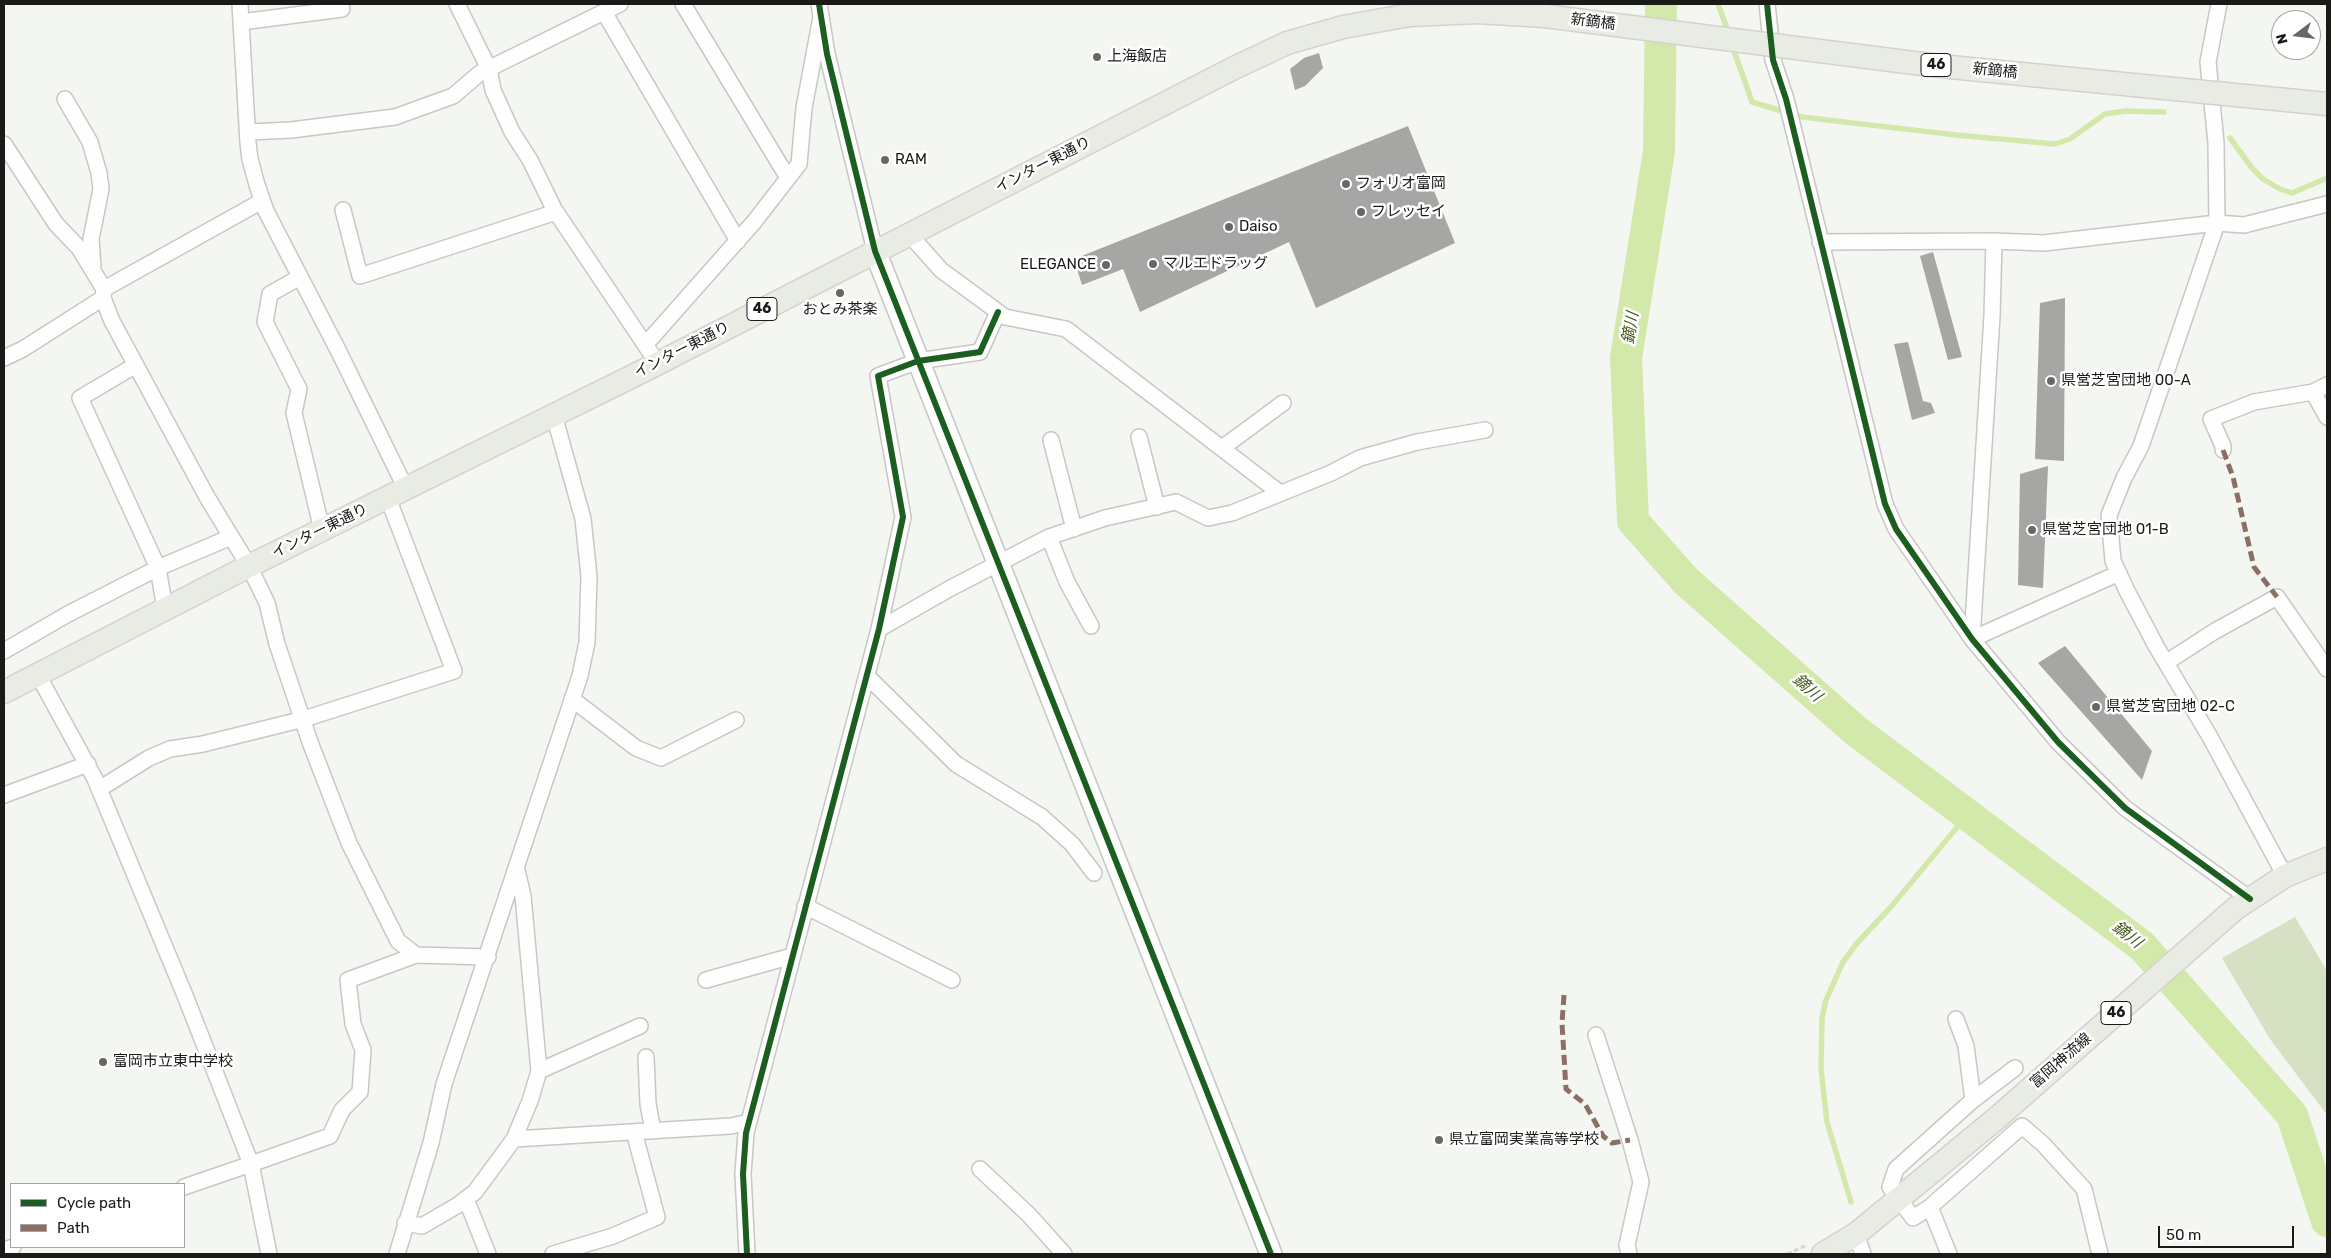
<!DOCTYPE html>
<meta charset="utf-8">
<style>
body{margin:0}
#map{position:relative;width:2331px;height:1258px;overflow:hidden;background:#f4f6f1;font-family:Rubik,sans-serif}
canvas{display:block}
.frame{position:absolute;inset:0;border:5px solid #1a1b19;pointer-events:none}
.legend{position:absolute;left:10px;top:1183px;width:175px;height:65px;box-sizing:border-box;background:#fff;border:1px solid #a3a4a3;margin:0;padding:6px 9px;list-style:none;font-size:15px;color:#1a1b19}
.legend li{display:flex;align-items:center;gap:10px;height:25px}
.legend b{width:25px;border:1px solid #a3a4a3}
.north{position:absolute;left:2271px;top:10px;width:50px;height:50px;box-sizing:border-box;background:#fff;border:1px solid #a3a4a3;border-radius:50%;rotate:255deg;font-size:14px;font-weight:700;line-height:20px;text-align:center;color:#1a1b19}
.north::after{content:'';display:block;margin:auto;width:18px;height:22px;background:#666865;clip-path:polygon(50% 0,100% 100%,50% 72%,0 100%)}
.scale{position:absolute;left:2158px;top:1226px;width:136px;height:22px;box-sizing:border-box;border:2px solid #1a1b19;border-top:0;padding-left:6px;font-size:15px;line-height:18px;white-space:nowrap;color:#1a1b19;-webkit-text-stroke:4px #fff;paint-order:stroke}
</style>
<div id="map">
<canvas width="2331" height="1258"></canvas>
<div class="frame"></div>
<ul class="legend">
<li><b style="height:6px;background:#1b5e20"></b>Cycle path</li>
<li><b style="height:6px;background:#8d6e63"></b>Path</li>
</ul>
<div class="north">N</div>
<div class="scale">50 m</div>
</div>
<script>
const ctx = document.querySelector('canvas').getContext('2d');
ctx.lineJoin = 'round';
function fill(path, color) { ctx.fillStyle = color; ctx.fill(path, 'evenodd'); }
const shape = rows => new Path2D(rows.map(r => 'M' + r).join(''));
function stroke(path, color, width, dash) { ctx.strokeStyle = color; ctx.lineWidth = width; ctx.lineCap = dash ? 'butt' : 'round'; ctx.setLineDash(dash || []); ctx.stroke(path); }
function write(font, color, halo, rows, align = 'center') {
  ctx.font = font + ' Rubik,"Noto Sans JP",sans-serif'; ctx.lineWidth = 5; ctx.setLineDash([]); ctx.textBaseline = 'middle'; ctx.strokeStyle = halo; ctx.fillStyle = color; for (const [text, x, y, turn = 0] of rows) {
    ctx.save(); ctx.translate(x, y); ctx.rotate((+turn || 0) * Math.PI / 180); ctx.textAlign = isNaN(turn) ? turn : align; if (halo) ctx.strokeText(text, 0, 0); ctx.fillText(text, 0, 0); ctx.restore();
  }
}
const green = shape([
 [2295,917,2327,971,2327,1115,2270,1039,2222,958]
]);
const stream = shape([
 [1718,4,1729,34],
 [1732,45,1752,102,1802,117,1956,135,2055,144,2070,139,2105,114,2126,111,2164,112],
 [2230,138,2252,168,2263,179,2280,189,2292,193,2327,178],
 [1851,1202,1827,1122,1821,1069,1822,1018,1826,1000,1843,962,1857,943,1890,908,1968,814]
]);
const river = shape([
 [1661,4,1659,151,1626,358,1633,521,1686,581,1856,731,2142,946,2292,1115,2327,1221]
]);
const building = shape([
 [1319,53,1323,68,1305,86,1295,90,1290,69,1304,58],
 [1408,126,1455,243,1316,308,1289,242,1140,312,1123,269,1082,285,1074,259],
 [1933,252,1962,357,1948,360,1920,256],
 [2065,298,2064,461,2035,459,2040,303],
 [1908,342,1923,401,1931,403,1935,413,1912,420,1894,344],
 [2048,466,2043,588,2018,585,2020,474],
 [2065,646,2152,751,2142,780,2038,663]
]);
const path = shape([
 [1787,1254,1805,1246]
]);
const street = shape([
 [240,4,248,143,250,159,257,185,266,211,339,352,406,489],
 [457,4,489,69,493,90,512,132,530,160,556,213],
 [683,4,788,178],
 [819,4,827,54,875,251],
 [1767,4,1773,60,1786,99,1885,504,1896,529,1972,639,2058,742,2125,808,2250,899],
 [2219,4,2208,62,2216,143,2217,223,2141,446,2124,478,2109,515,2113,561,2127,591,2156,646,2210,737,2285,876],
 [604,12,738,241],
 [241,22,342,9],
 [65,99,90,142,99,173,101,189,91,239,93,266],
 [249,132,291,130,395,117,453,96,480,73,620,4],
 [4,144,56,224,79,248,104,289,103,298,112,321,207,497,249,566,267,603,277,644,310,742,349,843,398,941,416,955,488,957],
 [343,210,360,276,556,212,654,358,647,369],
 [909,234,941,270,1005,317,1066,329,1280,493],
 [1820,242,1994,241,2044,243,2217,223,2244,225,2327,204],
 [300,277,270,294,265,322,299,389,294,413,322,530],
 [104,289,262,201],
 [645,345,754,222,799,164,804,108,821,17],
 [4,358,23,349,103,298],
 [136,365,80,398,158,568,165,609],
 [2313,392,2327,417],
 [1139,437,1157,507],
 [1051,440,1074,529],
 [1222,448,1283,403],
 [2223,450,2223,446,2211,419,2254,402,2313,392,2327,385],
 [1049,537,1067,582,1091,626],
 [879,629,949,589,1049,537,1105,518,1176,502,1208,518,1232,513,1331,473,1360,458,1417,442,1485,430],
 [1972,639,1992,316,1994,241],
 [1972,639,2119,573],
 [4,651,68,614,158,568,231,537],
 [2167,662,2215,631,2277,597,2327,669],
 [38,675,95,779,186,998,251,1164,184,1187],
 [867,676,956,764,1042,817,1072,844,1094,873],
 [572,699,636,748,661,758,736,720],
 [100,791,101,788,149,758,170,749,203,744,304,719,454,671,388,498],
 [4,795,88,764],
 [805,906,952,980],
 [706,980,792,956],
 [1956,1019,1966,1046,1973,1100],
 [1596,1035,1630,1140,1641,1182,1627,1245,1629,1254],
 [646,1057,648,1104,653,1131],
 [2015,1068,1973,1100,1896,1169,1890,1187,1913,1218,1930,1207,2022,1126,2043,1144,2084,1189,2100,1254],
 [539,1071,640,1026],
 [514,1139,731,1126,749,1122],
 [980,1169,1029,1215,1064,1254],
 [466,1199,488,1254],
 [1930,1207,1949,1254],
 [405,1223,422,1226,458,1205,475,1192,514,1139,530,1101,539,1071,523,896,517,870],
 [1856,1234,1863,1254],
 [4,1250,13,1247],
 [269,1254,251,1164,330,1136,342,1110,360,1092,363,1050,353,1024,348,980,416,955],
 [397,1254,431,1143,444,1084,580,676,587,642,589,576,583,519,554,415],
 [553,1254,613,1236,657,1217,634,1132],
 [747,1254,743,1174,746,1133,879,629,903,517,878,376,918,361,980,352,998,312]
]);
const secondary = shape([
 [875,251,1271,1254]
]);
const primary = shape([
 [4,692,249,566,647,369,1234,68,1287,43,1343,27,1410,15,1477,12,1545,16],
 [1823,1254,1856,1234,1997,1118,2236,908,2285,876,2327,859]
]);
const primaryBridge = shape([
 [1545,16,1930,65,2327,104]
]);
const quiet = shape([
 [2223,450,2233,477,2254,567,2277,597],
 [1564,995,1562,1023,1566,1089,1585,1104,1603,1136,1612,1143,1630,1140]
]);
const cycleway = shape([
 [819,4,827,54,875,251,1271,1254],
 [1767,4,1773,60,1786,99,1885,504,1896,529,1972,639,2058,742,2125,808,2250,899],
 [747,1254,743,1174,746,1133,879,629,903,517,878,376,918,361,980,352,998,312]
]);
const markers = [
 [1097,57,5,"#666865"],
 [885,160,5,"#666865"],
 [1346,184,5,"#666865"],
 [1361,212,5,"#666865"],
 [1229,227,5,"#666865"],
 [1153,264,5,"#666865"],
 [1106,265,5,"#666865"],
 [840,293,5,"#666865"],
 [2051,381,5,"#666865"],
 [2032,530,5,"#666865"],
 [2096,707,5,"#666865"],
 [103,1062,5,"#666865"],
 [1439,1140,5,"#666865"]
];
const shields = [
 [1936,65,30],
 [762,309,30],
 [2116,1013,30]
];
const shieldNames = [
 ["46",1936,65],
 ["46",762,309],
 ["46",2116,1013]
];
const streetNames = [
 ["新鏑橋",1593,22,7],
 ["新鏑橋",1995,71,6],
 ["インター東通り",1043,165,-27],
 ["インター東通り",682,350,-27],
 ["インター東通り",320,531,-26],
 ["富岡神流線",2061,1061,-41]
];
const poiNames = [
 ["上海飯店",1107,57],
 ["RAM",895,160],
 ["フォリオ富岡",1356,184],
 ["フレッセイ",1371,212],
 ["Daiso",1239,227],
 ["マルエドラッグ",1163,264],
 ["ELEGANCE",1096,265,"right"],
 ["おとみ茶楽",840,310,"center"],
 ["県営芝宮団地 00-A",2061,381],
 ["県営芝宮団地 01-B",2042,530],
 ["県営芝宮団地 02-C",2106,707],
 ["富岡市立東中学校",113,1062],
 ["県立富岡実業高等学校",1449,1140]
];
const waterNames = [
 ["鏑川",1631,328,-81],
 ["鏑川",1807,688,42],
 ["鏑川",2127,935,38]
];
fill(green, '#d5e1c2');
stroke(stream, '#d3e9ac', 5.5);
stroke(river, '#d3e9ac', 32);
fill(building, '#a6a7a5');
stroke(street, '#c7c8c5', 18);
stroke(secondary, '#c7c8c5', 24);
stroke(primary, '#d2d3d1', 25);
stroke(path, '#d5d6d5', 3, [5, 2.5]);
stroke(street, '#fdfefd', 15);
stroke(secondary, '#fdfefd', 21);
stroke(primary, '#e9ece3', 22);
stroke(primaryBridge, '#d2d3d1', 25, []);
stroke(primaryBridge, '#e9ece3', 22);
stroke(quiet, '#8d6e63', 5, [10, 5]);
stroke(cycleway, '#1b5e20', 6);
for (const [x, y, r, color] of markers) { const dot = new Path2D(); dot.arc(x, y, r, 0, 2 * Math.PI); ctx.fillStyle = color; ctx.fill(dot); stroke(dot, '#fff', 2); }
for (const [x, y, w] of shields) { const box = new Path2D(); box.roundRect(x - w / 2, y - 11.5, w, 23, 4); ctx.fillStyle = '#fff'; ctx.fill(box); stroke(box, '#1a1b19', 1); }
write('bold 14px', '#1a1b19', null, shieldNames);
write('15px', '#1a1b19', '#fff', streetNames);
write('15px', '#1a1b19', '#fff', poiNames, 'left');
write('italic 16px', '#44571b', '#fff', waterNames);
</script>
